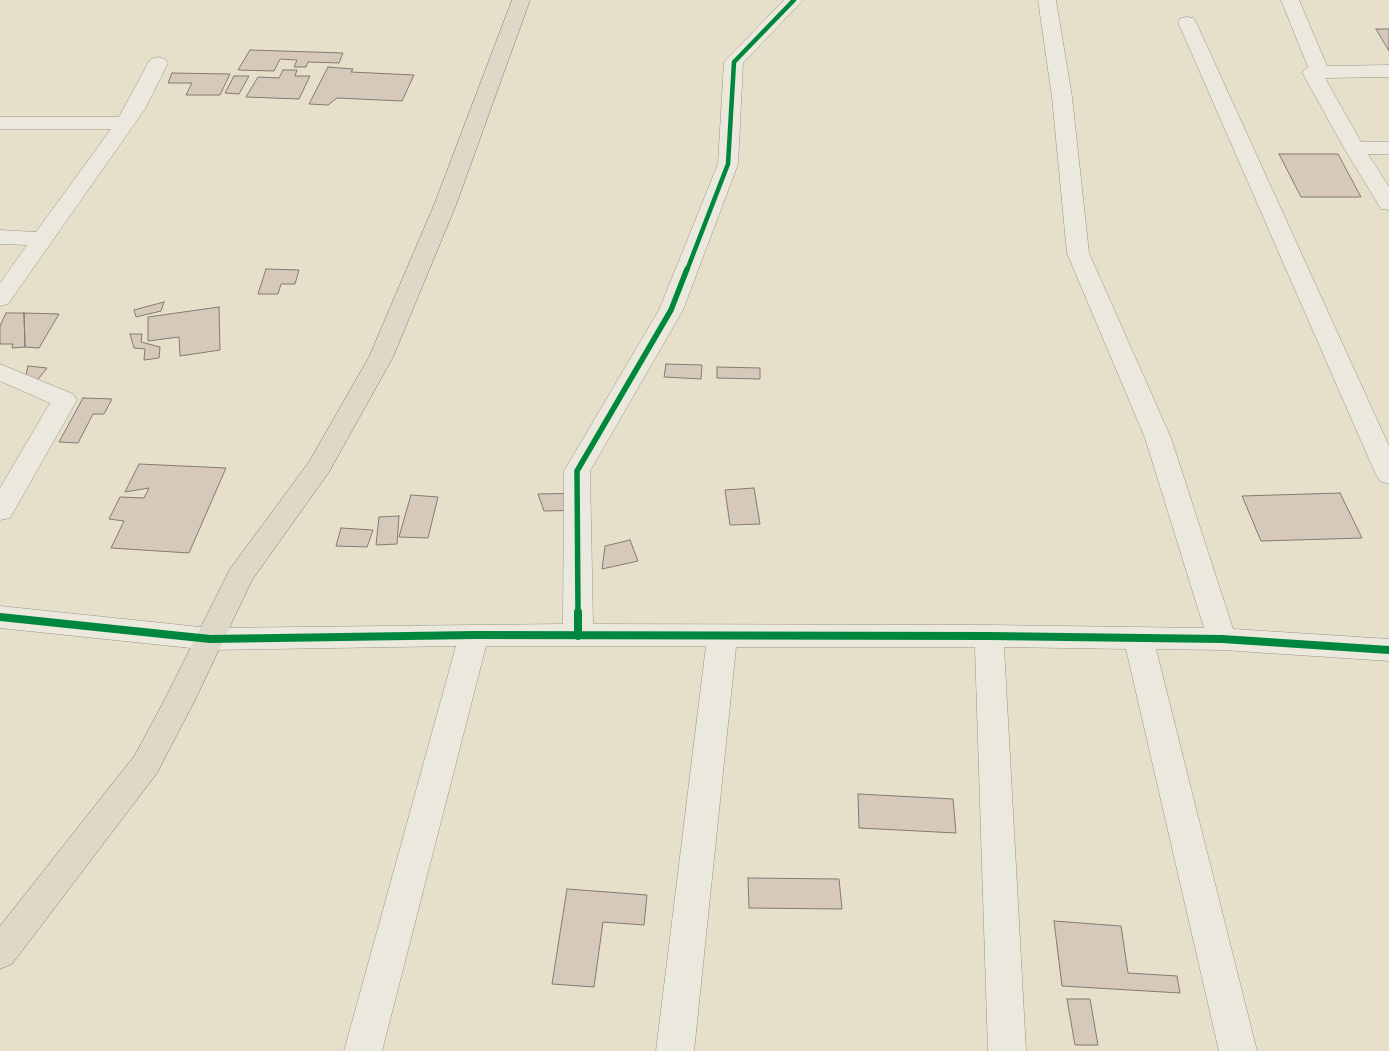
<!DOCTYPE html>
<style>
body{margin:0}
canvas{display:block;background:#e6e0cb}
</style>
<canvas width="1389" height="1051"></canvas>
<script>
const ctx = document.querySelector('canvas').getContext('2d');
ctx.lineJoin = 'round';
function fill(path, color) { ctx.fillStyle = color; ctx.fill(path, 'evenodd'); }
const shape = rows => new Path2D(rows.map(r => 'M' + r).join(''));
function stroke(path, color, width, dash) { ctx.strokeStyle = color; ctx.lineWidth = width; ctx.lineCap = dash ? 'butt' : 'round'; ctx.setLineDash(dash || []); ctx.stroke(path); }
const building = shape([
 [1376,29,1389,29,1389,51,1376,29],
 [250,50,343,53,339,63,308,62,306,67,294,67,297,60,280,59,274,71,238,70,250,50],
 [328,67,353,69,351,72,414,75,402,101,337,98,328,105,309,104,328,67],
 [283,70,297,70,295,76,310,76,299,99,246,97,258,77,279,78,283,70],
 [172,73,230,74,220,95,186,95,192,83,168,83,172,73],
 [234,76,249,76,239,94,225,93,234,76],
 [1279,154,1338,154,1361,197,1301,197,1279,154],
 [266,269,299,270,295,284,281,284,278,294,258,294,266,269],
 [164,302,161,311,136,317,134,310,164,302],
 [219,307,220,350,180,356,179,337,148,341,148,317,219,307],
 [6,313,24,313,25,347,12,348,13,344,0,344,0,326,6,313],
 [24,313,59,314,39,348,25,347,24,313],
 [130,334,142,334,141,342,160,347,159,358,144,360,145,349,134,348,130,334],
 [666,364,702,365,701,379,664,377,666,364],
 [28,366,47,368,35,383,25,379,28,366],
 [717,367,760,368,760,379,717,378,717,367],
 [83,398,112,399,104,414,93,414,78,443,59,442,83,398],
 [139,464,226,468,189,553,111,548,124,521,109,519,120,497,144,498,149,488,125,492,139,464],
 [754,488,760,524,730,525,725,490,754,488],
 [589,493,589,510,544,511,538,494,589,493],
 [1340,493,1362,538,1261,541,1242,496,1340,493],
 [411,495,438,497,428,538,399,537,411,495],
 [399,516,397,544,376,545,379,517,399,516],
 [341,528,373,530,367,547,336,546,341,528],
 [630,540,638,561,602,569,605,546,630,540],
 [858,794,953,799,956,833,859,828,858,794],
 [748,878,839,879,842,909,749,908,748,878],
 [567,889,647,895,644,925,603,922,594,987,552,984,567,889],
 [1054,921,1121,926,1128,973,1177,976,1180,993,1062,986,1054,921],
 [1067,999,1090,999,1098,1045,1075,1045,1067,999]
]);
const minor = shape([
 [784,0,803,0,743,63,738,164,683,310,590,471,593,624,989,625,1204,628,1145,438,1067,253,1052,97,1038,0,1056,0,1072,97,1089,253,1171,438,1233,629,1389,639,1389,661,1222,650,1156,649,1257,1051,1219,1051,1126,649,1004,647,1026,1051,988,1051,975,647,736,647,694,1051,656,1051,706,646,486,646,382,1051,344,1051,456,646,210,650,0,628,0,606,210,628,563,624,564,471,659,310,718,164,724,62,784,0],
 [1281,0,1299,0,1327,66,1389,65,1389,77,1325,78,1361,142,1389,142,1389,154,1368,154,1389,187,1389,210,1381,209,1378,204,1344,148,1302,72,1308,67,1281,0],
 [1187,17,1193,18,1196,22,1389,446,1389,484,1380,481,1376,475,1178,22,1181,18,1187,17],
 [158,57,165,59,168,63,145,109,8,304,0,306,0,283,27,245,0,244,0,230,36,232,111,129,0,129,0,117,119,117,148,63,151,59,158,57],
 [0,364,73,394,77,400,10,518,0,520,0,488,50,403,0,381,0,364]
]);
const major = shape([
 [512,0,530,0,456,205,393,357,329,472,252,580,195,700,157,773,12,964,0,969,0,926,135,755,165,699,230,569,309,462,369,357,434,205,512,0]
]);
const cyclewayFar2 = shape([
 [687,270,728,164,734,62,794,0]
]);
const cyclewayFar1 = shape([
 [578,614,577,471,671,310,687,269]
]);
const cycleway = shape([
 [578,612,578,636],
 [0,617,210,639,474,635,989,636,1222,639,1389,650]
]);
fill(building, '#d6c9bb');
stroke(building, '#827b6f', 1);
stroke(minor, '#9a9486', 1);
stroke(major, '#827b6f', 1);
fill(minor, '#ebe8dd');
fill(major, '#ded8c8');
stroke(cyclewayFar2, '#00873e', 4.5);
stroke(cyclewayFar1, '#00873e', 5.5);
stroke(cycleway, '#00873e', 8);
</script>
